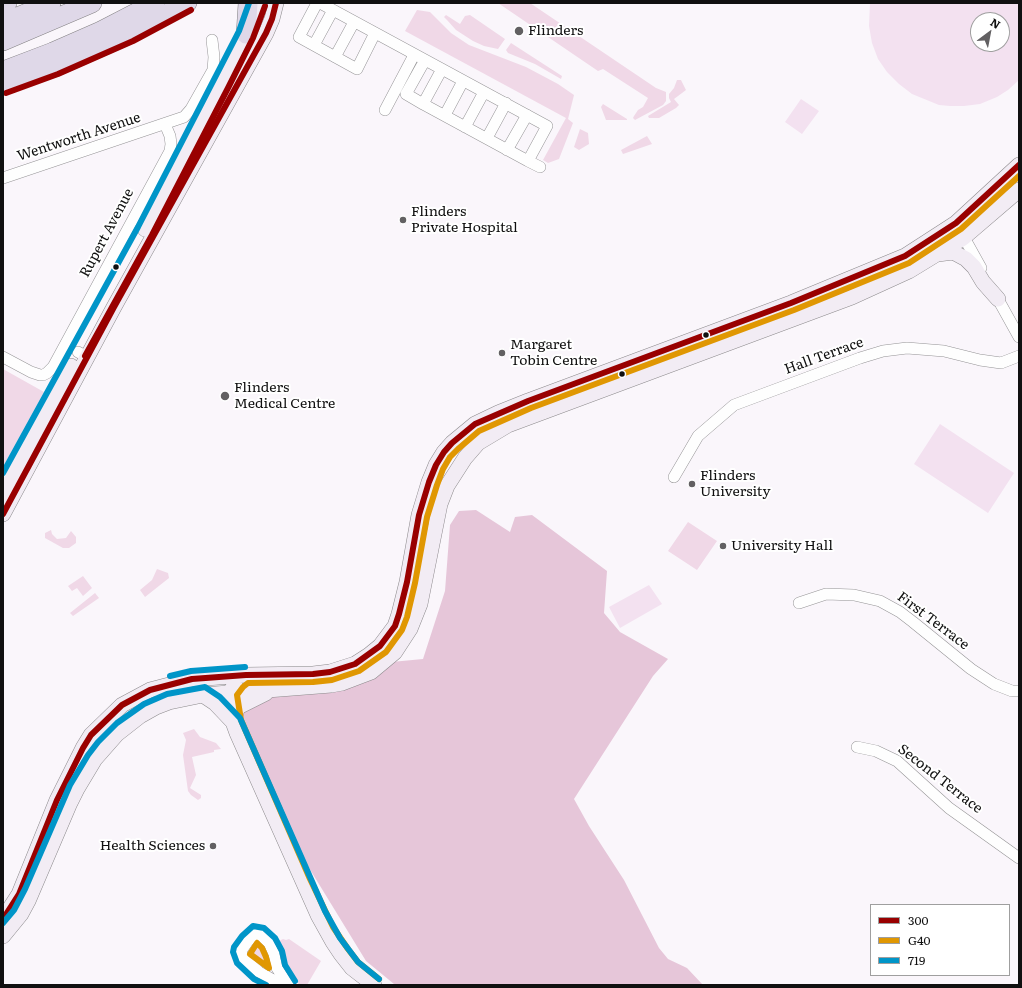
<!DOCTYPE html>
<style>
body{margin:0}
#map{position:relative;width:1022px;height:988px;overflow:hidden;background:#faf6fb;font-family:Literata,serif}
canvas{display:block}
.frame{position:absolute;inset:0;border:4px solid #101010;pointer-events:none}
.legend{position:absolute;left:870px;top:904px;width:140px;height:72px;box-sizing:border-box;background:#fff;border:1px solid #9f9f9f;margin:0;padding:5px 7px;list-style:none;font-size:12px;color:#101010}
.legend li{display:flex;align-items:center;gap:8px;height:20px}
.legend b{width:20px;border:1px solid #9f9f9f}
.north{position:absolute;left:970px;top:12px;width:40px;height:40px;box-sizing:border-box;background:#fff;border:1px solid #9f9f9f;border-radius:50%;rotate:32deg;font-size:11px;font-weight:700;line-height:16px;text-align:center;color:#101010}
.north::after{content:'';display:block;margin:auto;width:14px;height:18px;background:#626062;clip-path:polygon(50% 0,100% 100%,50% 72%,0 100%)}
</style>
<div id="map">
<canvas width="1022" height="988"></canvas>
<div class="frame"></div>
<ul class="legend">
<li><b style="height:5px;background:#900"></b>300</li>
<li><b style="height:5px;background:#e09702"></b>G40</li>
<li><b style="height:5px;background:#0095c8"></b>719</li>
</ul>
<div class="north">N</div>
</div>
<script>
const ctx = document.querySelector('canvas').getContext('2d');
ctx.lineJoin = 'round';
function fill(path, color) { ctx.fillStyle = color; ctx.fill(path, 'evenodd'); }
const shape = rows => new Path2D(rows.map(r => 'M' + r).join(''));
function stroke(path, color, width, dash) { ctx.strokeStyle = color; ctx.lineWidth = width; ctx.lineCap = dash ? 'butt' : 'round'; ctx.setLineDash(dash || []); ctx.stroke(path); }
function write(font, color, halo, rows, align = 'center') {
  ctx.font = font + ' Literata,serif'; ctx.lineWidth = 4; ctx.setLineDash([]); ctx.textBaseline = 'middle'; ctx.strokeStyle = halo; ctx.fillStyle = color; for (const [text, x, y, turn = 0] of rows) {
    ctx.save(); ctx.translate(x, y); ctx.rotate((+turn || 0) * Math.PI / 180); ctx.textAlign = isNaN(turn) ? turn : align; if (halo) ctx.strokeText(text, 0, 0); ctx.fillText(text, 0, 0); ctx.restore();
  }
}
const green = shape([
 [498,3,530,3,656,88,666,92,666,101,663,105,635,120,633,118,634,116,638,110,643,107,648,98,603,69,598,71],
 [417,10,430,12,451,33,469,45,526,67,558,84,574,95,568,119,573,123,559,159,548,163,543,160,566,118,405,31],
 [446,15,460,24,465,16,470,15,505,39,498,49,484,46,473,41,456,30,447,20,444,17],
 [511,43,562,76,561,79,535,64,508,53,506,50],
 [677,80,681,80,686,90,674,99,679,105,676,108,659,118,649,118,648,116,671,102,669,98,669,94,674,88],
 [603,104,627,119,627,120,606,120,601,107],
 [580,129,588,133,589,144,579,150,574,147],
 [647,136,652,144,623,154,621,150],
 [3,369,44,392,3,467],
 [688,522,717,541,697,570,668,551],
 [51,530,52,534,57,539,66,538,71,531,76,537,76,543,69,548,63,548,45,538,45,533],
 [157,569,168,573,169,578,145,597,140,590,152,580],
 [83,576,92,588,83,596,77,588,72,591,68,586],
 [95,593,99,598,73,616,70,613],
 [194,729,200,737,216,743,221,749,214,750,214,752,192,757,196,775,190,788,201,795,201,798,198,800,191,795,188,791,183,755,186,740,183,733],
 [283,939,286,940,289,939,321,961,307,985,300,985,288,974,285,967,284,953,279,941],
 [256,946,262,947,265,950,267,959,267,966,262,965,252,957,251,949]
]);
const forest = shape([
 [476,510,510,532,515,517,532,515,607,571,604,613,620,632,668,659,653,676,574,799,589,826,624,880,659,948,668,959,687,968,703,985,400,985,394,984,366,961,262,791,242,726,241,720,245,710,273,690,381,663,423,659,445,591,450,525,459,511]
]);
const pitch = shape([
 [870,3,1019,3,1019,80,1008,90,997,97,980,104,964,106,950,106,939,105,912,94,899,84,887,72,878,59,872,43,869,26],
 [978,20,1002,20,1002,44,978,44],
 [801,99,819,111,802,134,785,122],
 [940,424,1014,473,988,513,914,464],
 [649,585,662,604,620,628,609,607]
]);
const street = shape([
 [317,3,299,37,357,69,375,33],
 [320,3,547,126,528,161,423,104,442,69],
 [314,45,333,10],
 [335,57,354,22],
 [423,104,406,94,425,60],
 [385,110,414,55],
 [445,115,463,81],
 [465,127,484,92],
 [487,138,506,103],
 [507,150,527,115],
 [528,161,540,167],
 [3,178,184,117,191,109,213,70,214,57,212,40],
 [956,223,981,268],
 [994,292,1019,337],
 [78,352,87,357],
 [3,357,31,372,40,375,43,375,47,373,53,367,170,151,171,144,170,136,165,124],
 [674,477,698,436,734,405,860,358,883,351,907,348,944,351,980,360,1001,363,1019,356],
 [799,603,826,594,854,595,880,601,900,612,913,622,971,669,994,684,1012,691,1019,691],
 [857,747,876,751,897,761,949,808,1019,858],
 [282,985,259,972,243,958,241,951,248,941,255,934,260,935,269,943,274,954,277,968,288,985]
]);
const secondary = shape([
 [145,229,227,74,246,34,258,3],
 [938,254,953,252,966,259,974,267,983,282,998,299],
 [3,490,71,366],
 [3,514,114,307,266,33,272,19,276,3],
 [235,685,229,693,233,722,237,733,318,915,333,942,341,954,352,968,374,985],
 [203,695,215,703,233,722],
 [233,722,237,709,240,706,266,693],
 [3,919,19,894,57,800,83,748,91,735,122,705,150,690,192,679,246,675,313,674,330,672,355,664,369,655,380,646,395,626,399,614,407,582,419,515,429,482,436,465,444,452,452,443,475,424,498,413,528,401,791,303,905,256,956,223,1019,165],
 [3,936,21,914,28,901,69,805,77,789,95,759,117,734,140,716,156,707,169,702,203,695,331,685,342,683,371,672,395,652,410,629,420,604,440,504,447,486,465,458,478,443,508,425,852,297,909,271,963,238,1019,190]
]);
const highway = shape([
 [3,4,7,3],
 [3,23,51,3],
 [246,34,248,3],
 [3,41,92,3],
 [3,71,53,52,101,31,155,3],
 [3,85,55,67,130,34,187,3]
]);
const bus1 = shape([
 [3,514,114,307,266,33,272,19,276,3],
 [3,919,19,894,57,800,83,748,91,735,122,705,150,690,192,679,246,675,313,674,330,672,355,664,380,646,395,626,399,614,407,582,419,515,429,482,436,465,444,452,452,443,475,424,528,401,791,303,905,256,956,223,1019,165]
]);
const bus2 = shape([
 [257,943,262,948,266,957,269,968,250,954,257,943],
 [379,979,358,962,348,949,333,927,310,879,241,720,237,695,243,687,248,683,313,682,332,680,359,671,386,652,402,630,407,617,415,583,427,517,437,485,443,469,450,457,458,449,479,431,531,408,794,310,909,263,961,229,1019,176]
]);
const bus3 = shape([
 [3,473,138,227,239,31,249,3],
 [170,676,191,671,245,667],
 [3,923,14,910,25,889,70,785,88,755,98,742,117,723,144,704,167,694,205,687,220,697,240,718,325,911,340,938,358,962,379,979],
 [266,985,254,979,237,963,233,952,234,947,242,936,253,926,264,928,275,938,282,951,285,965,295,981]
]);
const bus4 = shape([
 [6,93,58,74,133,41,191,10],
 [85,356,152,235,228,88,253,38,265,6]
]);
const markers = [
 [519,31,5,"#626062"],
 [403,220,4,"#626062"],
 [116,267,3.5,"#101010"],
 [706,335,3.5,"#101010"],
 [502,353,4,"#626062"],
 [622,374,3.5,"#101010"],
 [225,396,5,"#626062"],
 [692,484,4,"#626062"],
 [723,546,4,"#626062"],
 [213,846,4,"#626062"]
];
const poiNames = [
 ["Flinders",528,31],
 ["Flinders",411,212],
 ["Private Hospital",411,228],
 ["Margaret",510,345],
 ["Tobin Centre",510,361],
 ["Flinders",234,388],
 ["Medical Centre",234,404],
 ["Flinders",700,476],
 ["University",700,492],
 ["University Hall",731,546],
 ["Health Sciences",205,846,"right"]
];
const streetNames = [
 ["Wentworth Avenue",79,137,-18],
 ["Rupert Avenue",107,233,-62],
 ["Hall Terrace",824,356,-20],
 ["First Terrace",933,621,37],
 ["Second Terrace",940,779,38]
];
fill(green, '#f0d8e7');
fill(forest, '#e6c6d9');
fill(pitch, '#f3e1f0');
stroke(street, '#959496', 12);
stroke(secondary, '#8c8a8c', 16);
stroke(highway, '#838183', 20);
stroke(street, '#fefefe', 11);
stroke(secondary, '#f2ecf4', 15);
stroke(highway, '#dfd8e8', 19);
stroke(bus1, '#900', 6);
stroke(bus2, '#e09702', 6);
stroke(bus3, '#0095c8', 6);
stroke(bus4, '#900', 6);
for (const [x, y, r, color] of markers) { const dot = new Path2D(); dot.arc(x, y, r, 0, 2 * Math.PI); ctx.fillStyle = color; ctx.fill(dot); stroke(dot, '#fff', 1.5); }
write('14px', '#101010', '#fff', poiNames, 'left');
write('14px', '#101010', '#fff', streetNames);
</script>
